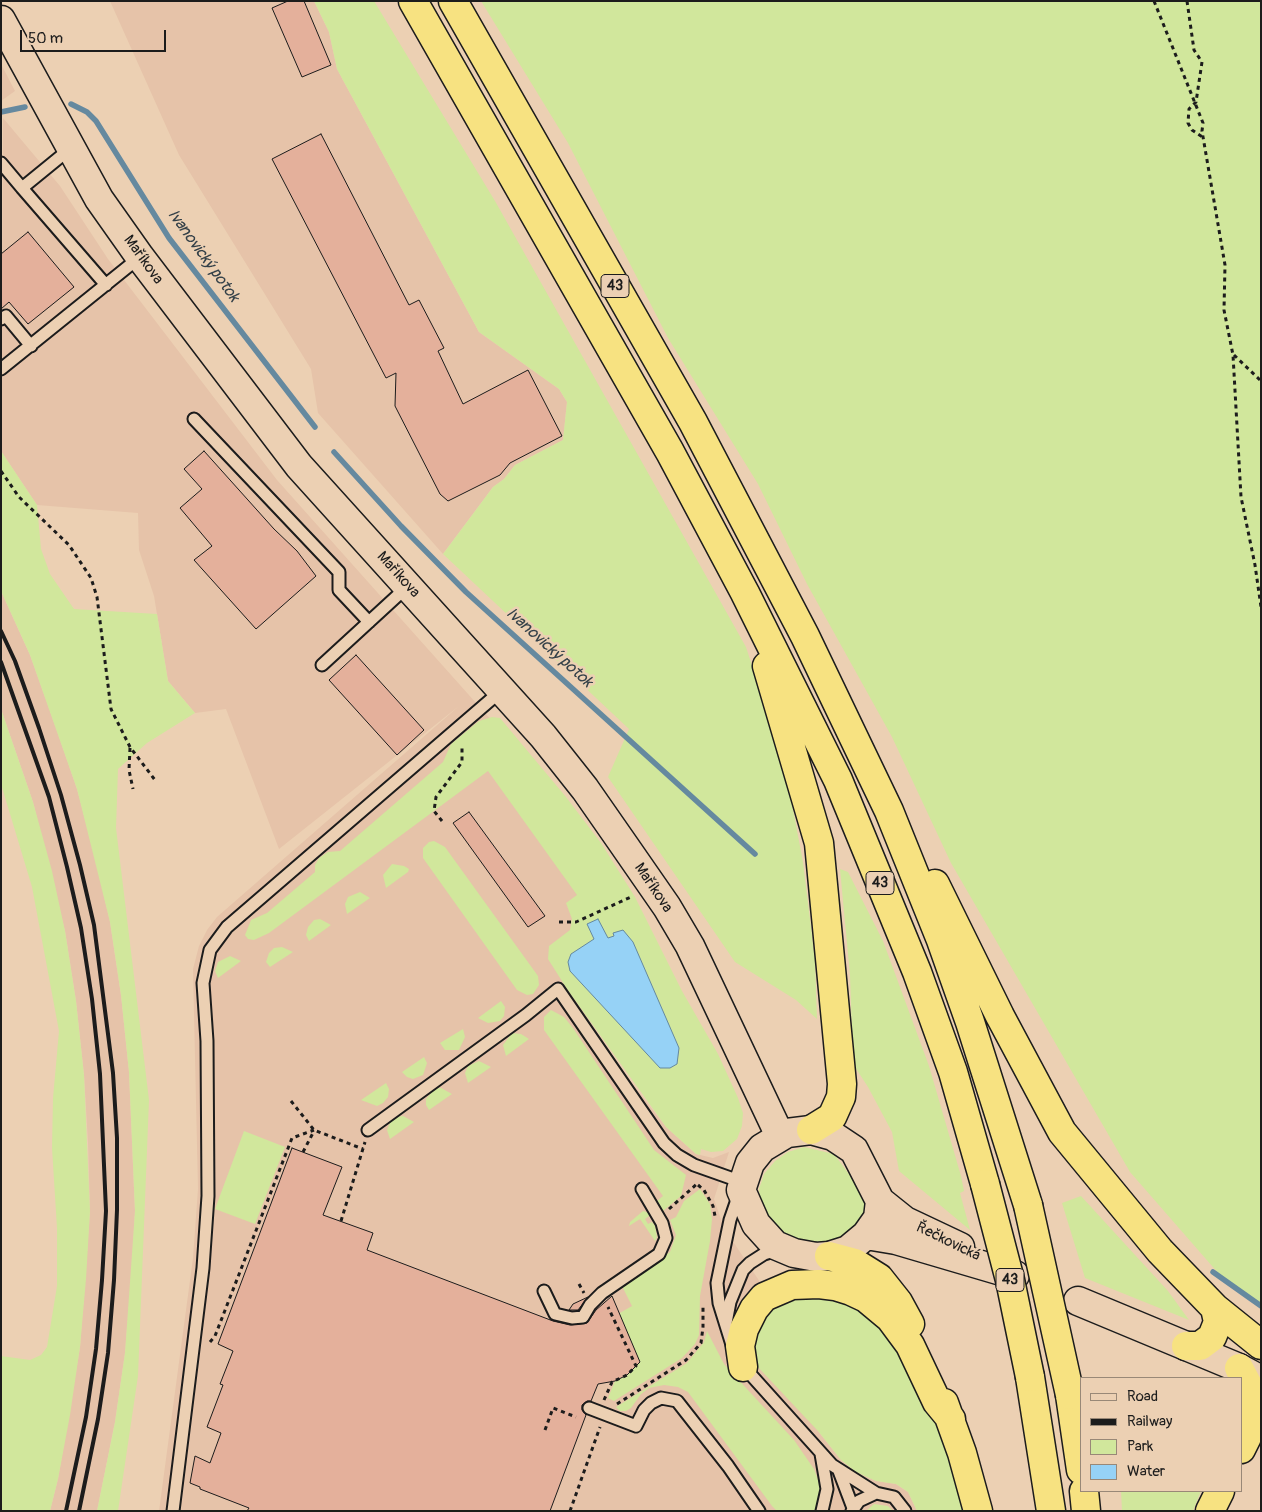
<!DOCTYPE html>
<meta charset="utf-8">
<style>
body{margin:0}
#map{position:relative;width:1262px;height:1512px;overflow:hidden;background:#ecd0b3;font-family:Pangolin,sans-serif}
canvas{display:block}
.frame{position:absolute;inset:0;border:2px solid #1c1c1c;pointer-events:none}
.legend{position:absolute;left:1080px;top:1377px;width:162px;height:115px;box-sizing:border-box;background:#ecd0b3;border:1px solid #987;margin:0;padding:6px 9px;list-style:none;font-size:15px;color:#1c1c1c}
.legend li{display:flex;align-items:center;gap:10px;height:25px}
.legend b{width:25px;border:1px solid #987}
.scale{position:absolute;left:20px;top:30px;width:146px;height:22px;box-sizing:border-box;border:2px solid #1c1c1c;border-top:0;padding-left:6px;font-size:15px;line-height:18px;white-space:nowrap;color:#1c1c1c;-webkit-text-stroke:4px #ecd0b3;paint-order:stroke}
</style>
<div id="map">
<canvas width="1262" height="1512"></canvas>
<div class="frame"></div>
<ul class="legend">
<li><b style="height:6px;background:#ecd0b3"></b>Road</li>
<li><b style="height:6px;background:#1c1c1c"></b>Railway</li>
<li><b style="height:14px;background:#d1e79c"></b>Park</li>
<li><b style="height:14px;background:#96d2f6"></b>Water</li>
</ul>
<div class="scale">50 m</div>
</div>
<script>
const ctx = document.querySelector('canvas').getContext('2d');
ctx.lineJoin = 'round';
function fill(path, color) { ctx.fillStyle = color; ctx.fill(path, 'evenodd'); }
const shape = rows => new Path2D(rows.map(r => 'M' + r).join(''));
function stroke(path, color, width, dash) { ctx.strokeStyle = color; ctx.lineWidth = width; ctx.lineCap = dash ? 'butt' : 'round'; ctx.setLineDash(dash || []); ctx.stroke(path); }
function write(font, color, halo, rows, align = 'center') {
  ctx.font = font + ' Pangolin,sans-serif'; ctx.lineWidth = 5; ctx.setLineDash([]); ctx.textBaseline = 'middle'; ctx.strokeStyle = halo; ctx.fillStyle = color; for (const [text, x, y, turn = 0] of rows) {
    ctx.save(); ctx.translate(x, y); ctx.rotate((+turn || 0) * Math.PI / 180); ctx.textAlign = isNaN(turn) ? turn : align; if (halo) ctx.strokeText(text, 0, 0); ctx.fillText(text, 0, 0); ctx.restore();
  }
}
const built = shape([
 [110,1,314,1,329,32,337,69,479,332,559,389,567,402,563,440,515,465,504,479,493,487,443,554,318,413,311,369,179,155],
 [1,64,15,91,1,101],
 [3,118,60,186,108,259,277,480,535,769,628,893,549,949,549,959,625,1074,666,1127,696,1154,713,1158,729,1152,714,1199,724,1228,772,1300,818,1431,841,1460,856,1472,876,1481,896,1484,908,1492,917,1511,159,1511,193,1258,198,1189,193,969,199,946,207,930,217,917,459,706,279,849,226,709,195,713,168,681,154,596,139,550,138,513,37,505,1,451],
 [1,591,30,655,54,722,77,789,96,860,110,922,121,995,129,1072,135,1211,131,1282,125,1353,115,1422,97,1511,50,1511,58,1479,80,1347,90,1211,88,1143,84,1075,76,1001,65,931,33,802,1,709]
]);
const green = shape([
 [314,1,374,1,495,201,746,647,785,767,803,862,815,960,817,1019,796,1000,735,962,608,777,629,729,443,554,493,487,504,479,515,465,563,440,567,402,559,389,479,332,337,69,329,32],
 [481,1,1261,1,1261,1304,1219,1274,1130,1172,951,863,892,737,807,584,758,484,668,338,568,143],
 [1,451,37,505,41,549,50,574,74,609,157,614,168,681,195,713,147,743,118,769,116,828,149,1100,138,1376,118,1511,97,1511,115,1422,125,1353,135,1211,129,1072,121,995,110,922,77,789,30,655,1,591],
 [1,709,33,802,52,871,65,931,76,1001,84,1075,90,1211,86,1279,80,1347,70,1415,58,1479,50,1511,1,1511,1,1356,30,1360,41,1355,47,1347,57,1286,57,1228,52,1148,53,1098,59,1031,32,887,1,784],
 [492,717,500,718,566,797,601,843,635,897,682,991,718,1054,738,1098,743,1113,742,1126,737,1139,723,1151,711,1152,701,1149,700,1155,696,1154,666,1127,567,989,548,959,549,946,570,930,572,919,566,903,577,895,488,771,269,933,254,940,248,939,245,935,251,920,267,913,315,872,315,865,319,858,328,852,340,851,443,762,451,744,479,721],
 [434,841,445,847,538,976,539,985,533,994,527,995,517,990,423,858,423,848,429,842],
 [392,864,404,866,409,869,408,872,386,888,383,875],
 [840,869,848,872,883,941,929,1066,961,1176,964,1191,960,1193,970,1230,899,1171,892,1132,868,1087,853,1064,850,975],
 [360,892,370,898,347,914,345,904,348,897],
 [320,919,331,925,309,941,306,935,308,927,314,920],
 [282,947,293,952,270,967,266,962,269,953,274,948],
 [230,956,241,961,218,978,215,971,218,962],
 [501,1001,505,1007,504,1016,500,1021,488,1023,478,1018],
 [551,1010,564,1017,573,1028,654,1150,686,1175,681,1196,663,1211,657,1201,663,1196,544,1030,544,1017],
 [463,1029,465,1037,459,1050,445,1050,440,1043],
 [512,1033,521,1034,529,1039,506,1056,503,1045],
 [424,1057,427,1063,423,1075,413,1079,407,1077,402,1072],
 [479,1061,491,1067,468,1083,465,1073,468,1066],
 [386,1083,389,1089,388,1097,383,1103,377,1106,361,1100],
 [435,1088,441,1088,452,1094,429,1110,426,1105,426,1099],
 [403,1116,414,1122,390,1139,387,1130,390,1122,395,1117],
 [244,1131,285,1147,255,1224,215,1209],
 [804,1147,834,1154,870,1202,863,1225,831,1246,786,1241,760,1207,759,1189,764,1174,775,1161,788,1152],
 [700,1189,710,1204,712,1219,710,1241,700,1296,699,1335,695,1344,682,1358,614,1401,608,1398,615,1381,627,1375,640,1362,618,1314,632,1306,622,1286,670,1252,676,1235,670,1220,676,1217,684,1201],
 [1081,1196,1168,1291,1189,1320,1085,1278,1062,1203],
 [643,1211,652,1214,645,1219,648,1224,652,1222,655,1226,657,1237,655,1241,640,1219,629,1226,630,1222],
 [803,1292,857,1301,902,1345,948,1445,965,1511,917,1511,908,1492,896,1484,876,1481,856,1472,841,1460,818,1431,756,1365,752,1353,759,1313],
 [707,1331,724,1364,794,1440,814,1469,821,1488,815,1511,777,1511,772,1506,688,1392,678,1387,664,1385,649,1388,641,1394,631,1408,626,1411,620,1411,616,1407,687,1363,704,1342],
 [1121,1491,1201,1491,1193,1511,1122,1511],
 [874,1504,888,1506,893,1511,866,1511]
]);
const water = shape([
 [598,919,608,938,614,936,613,933,623,930,633,942,679,1048,677,1064,670,1068,660,1068,570,971,568,962,571,954,594,939,587,924,598,919]
]);
const stream = shape([
 [71,104,87,112,96,121,169,238,315,427],
 [1,112,25,107],
 [334,452,401,526,466,592,755,854],
 [1213,1272,1261,1306]
]);
const building = shape([
 [288,1,304,1,331,65,302,77,272,8,288,1],
 [321,134,409,305,419,300,444,348,438,351,463,404,528,370,562,436,510,463,500,475,448,501,440,494,395,406,396,373,386,378,272,159,321,134],
 [28,232,74,287,28,324,9,302,1,309,1,254,28,232],
 [204,451,274,529,297,551,316,576,256,629,194,560,212,546,180,508,202,489,184,469,204,451],
 [356,655,424,730,397,755,329,680,356,655],
 [469,812,545,916,528,927,453,823,469,812],
 [292,1148,342,1167,323,1215,373,1233,367,1250,553,1321,570,1325,587,1323,596,1310,612,1296,640,1362,627,1375,615,1381,598,1384,591,1401,587,1401,582,1405,582,1410,586,1415,550,1511,247,1511,249,1508,200,1489,200,1487,190,1483,195,1456,210,1463,221,1433,207,1427,223,1385,220,1384,233,1351,218,1344,292,1148],
 [588,1297,578,1310,569,1310,573,1304,588,1297]
]);
const path = shape([
 [1154,1,1203,123,1202,131,1225,265,1224,310,1233,355,1241,497,1255,565,1261,607],
 [1187,1,1194,50,1202,62,1196,102,1189,109,1188,123,1192,130,1204,138],
 [1234,355,1261,381],
 [1,471,19,497,69,545,91,578,97,597,111,709,130,747,155,780],
 [130,748,129,770,133,789],
 [442,821,434,811,436,797,462,762,462,745],
 [559,922,576,922,633,896],
 [291,1101,314,1130,363,1149],
 [303,1152,314,1131],
 [698,1185,704,1190,713,1206,715,1216],
 [669,1209,698,1183],
 [341,1221,365,1142],
 [579,1284,584,1293],
 [210,1342,215,1336,292,1138,314,1130],
 [604,1400,612,1382,627,1375,636,1366,608,1307],
 [617,1404,686,1360,701,1343,703,1327,703,1304],
 [545,1430,553,1408,576,1417],
 [570,1511,600,1427]
]);
const lane = shape([
 [1,163,22,188,71,148],
 [22,188,106,285],
 [1,319,6,316,31,346],
 [1,369,140,257],
 [194,419,339,572,339,590,369,622],
 [322,665,408,586],
 [368,1130,526,1015,558,989,664,1143,677,1155,694,1165,742,1182],
 [544,1291,555,1314,572,1318,583,1317,590,1305,602,1293,659,1254,666,1238,662,1223,642,1189],
 [726,1323,730,1302,743,1270,750,1263,764,1254,777,1250],
 [733,1348,719,1303,717,1283,730,1220,739,1194],
 [743,1366,832,1465,876,1493],
 [589,1408,636,1426,644,1410,651,1403,661,1398,677,1401,728,1466,759,1511],
 [821,1454,827,1489,822,1511],
 [839,1471,853,1508],
 [173,1511,203,1268,208,1196,207,1041,203,983,210,950,227,927,502,690],
 [852,1511,859,1501,876,1493,894,1497,905,1511]
]);
const secondary = shape([
 [1,20,99,199,140,257,299,466,543,736,585,789,624,845,667,907,690,946,780,1136],
 [811,1130,833,1136,854,1150,880,1201,878,1218,866,1235,848,1250,829,1256,816,1257,794,1253,775,1245,756,1224,741,1190,750,1163,762,1148,787,1133,811,1130],
 [880,1201,905,1221,960,1247],
 [866,1235,896,1240,1015,1275],
 [1078,1301,1239,1368,1261,1380]
]);
const highway = shape([
 [413,1,670,452,745,593,838,780,917,972,953,1072,985,1184],
 [453,1,693,422,805,636,889,811,941,940,970,1022,1028,1205],
 [767,666,819,843,842,1084,841,1097,832,1117,811,1130],
 [935,884,1000,1016,1062,1132,1160,1251,1215,1308,1261,1345],
 [829,1256,855,1263,879,1278,898,1302,910,1324],
 [1186,1346,1200,1346,1212,1337,1218,1322,1215,1308],
 [743,1367,740,1346,744,1329,754,1309,764,1297,792,1285,819,1284,835,1286,851,1291,866,1298,890,1318,910,1345,937,1402,951,1419],
 [1239,1368,1248,1385,1250,1417,1247,1437,1241,1449],
 [1030,1377,1051,1511],
 [1070,1395,1081,1470],
 [944,1403,962,1453,978,1511],
 [1084,1491,1086,1511],
 [1210,1511,1220,1491]
]);
const rail = shape([
 [1,631,15,661,39,728,61,795,80,865,94,925,113,1073,117,1138,117,1210,114,1280,108,1353,98,1419,79,1511],
 [1,662,49,797,67,867,81,928,92,999,100,1074,106,1211,102,1280,96,1349,86,1417,66,1511]
]);
const highwayBridge = shape([
 [985,1184,1010,1280,1030,1377],
 [1028,1205,1070,1395]
]);
const shields = [
 [615,286,28],
 [880,883,28],
 [1010,1280,28]
];
const shieldNames = [
 ["43",615,286],
 ["43",880,883],
 ["43",1010,1280]
];
const streetNames = [
 ["Maříkova",143,260,54],
 ["Maříkova",398,575,48],
 ["Maříkova",653,888,56],
 ["Řečkovická",948,1242,26]
];
const waterNames = [
 ["Ivanovický potok",203,256,54],
 ["Ivanovický potok",549,648,42]
];
fill(built, '#e6c3a9');
fill(green, '#d1e79c');
fill(water, '#96d2f6');
stroke(water, '#65899f', 1);
stroke(stream, '#65899f', 5.5);
fill(building, '#e4b09b');
stroke(building, '#1c1c1c', 1);
stroke(lane, '#1c1c1c', 15);
stroke(secondary, '#1c1c1c', 31);
stroke(highway, '#1c1c1c', 31);
stroke(path, '#1c1c1c', 3, [4, 4]);
stroke(lane, '#ecd0b3', 11);
stroke(secondary, '#ecd0b3', 28);
stroke(highway, '#f7e281', 28);
stroke(rail, '#1c1c1c', 4);
stroke(highwayBridge, '#1c1c1c', 31, []);
stroke(highwayBridge, '#f7e281', 28);
for (const [x, y, w] of shields) { const box = new Path2D(); box.roundRect(x - w / 2, y - 11.5, w, 23, 4); ctx.fillStyle = '#ecd0b3'; ctx.fill(box); stroke(box, '#1c1c1c', 1); }
write('bold 14px', '#1c1c1c', null, shieldNames);
write('15px', '#1c1c1c', '#ecd0b3', streetNames);
write('italic 16px', '#344048', '#ecd0b3', waterNames);
</script>
